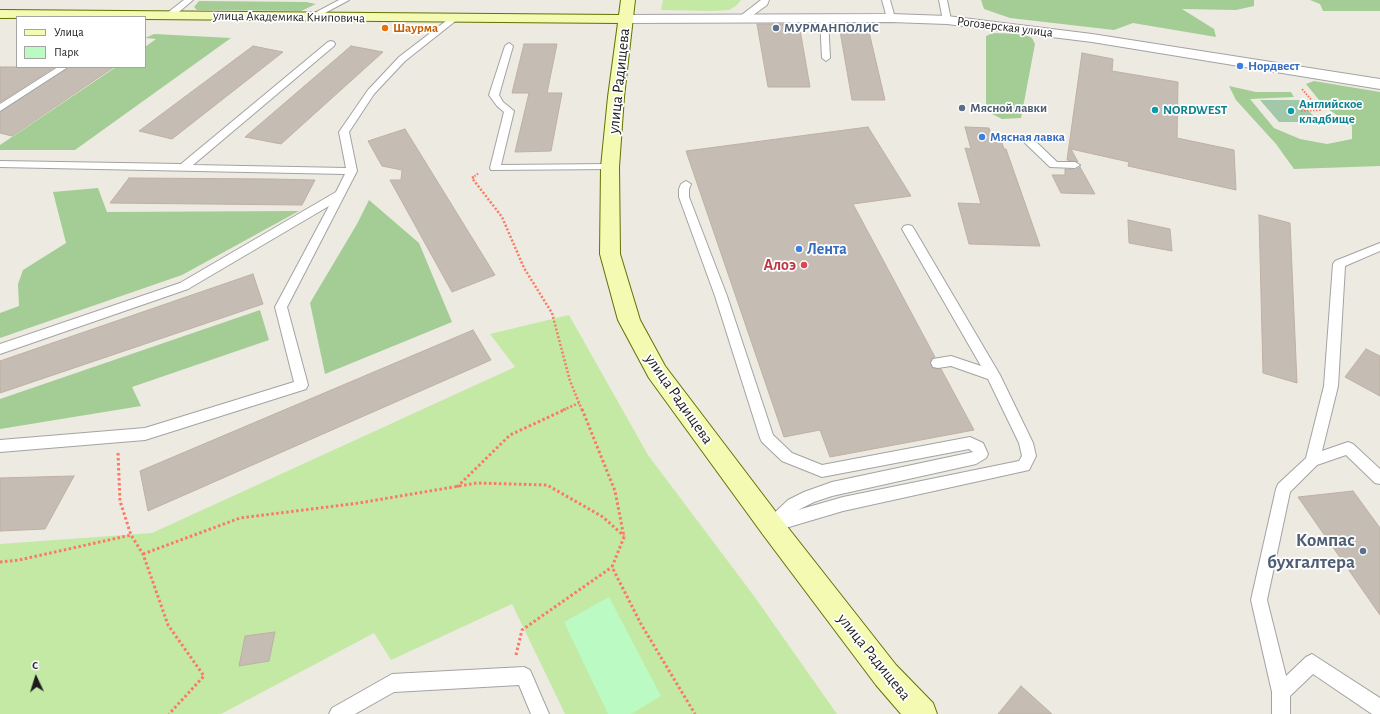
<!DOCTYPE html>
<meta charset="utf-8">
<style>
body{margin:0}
#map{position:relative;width:1380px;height:714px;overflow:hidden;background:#edeae1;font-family:"Alegreya Sans",sans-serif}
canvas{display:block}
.legend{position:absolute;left:16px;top:16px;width:130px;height:52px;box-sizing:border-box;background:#fff;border:1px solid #a4a4a4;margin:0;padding:5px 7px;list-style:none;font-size:12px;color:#1c1c1c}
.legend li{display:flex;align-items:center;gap:8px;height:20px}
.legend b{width:20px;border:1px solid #a4a4a4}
.north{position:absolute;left:16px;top:658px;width:40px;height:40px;-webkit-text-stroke:3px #fff;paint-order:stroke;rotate:356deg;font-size:11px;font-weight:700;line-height:16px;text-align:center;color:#1c1c1c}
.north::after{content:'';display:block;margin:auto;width:14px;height:18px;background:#1c1c1c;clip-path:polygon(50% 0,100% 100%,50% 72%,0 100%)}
</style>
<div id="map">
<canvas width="1380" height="714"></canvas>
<ul class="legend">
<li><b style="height:5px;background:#f4fab2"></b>Улица</li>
<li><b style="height:11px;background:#bbfac3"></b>Парк</li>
</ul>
<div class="north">С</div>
</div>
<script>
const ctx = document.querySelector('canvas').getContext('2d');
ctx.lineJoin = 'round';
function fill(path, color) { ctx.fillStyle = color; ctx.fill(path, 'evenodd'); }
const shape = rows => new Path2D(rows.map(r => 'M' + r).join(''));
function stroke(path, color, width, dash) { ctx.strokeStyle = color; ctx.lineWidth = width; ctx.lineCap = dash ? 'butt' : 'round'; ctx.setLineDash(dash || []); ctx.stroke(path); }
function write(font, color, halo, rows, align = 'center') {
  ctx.font = font + ' "Alegreya Sans",sans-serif'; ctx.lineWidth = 3.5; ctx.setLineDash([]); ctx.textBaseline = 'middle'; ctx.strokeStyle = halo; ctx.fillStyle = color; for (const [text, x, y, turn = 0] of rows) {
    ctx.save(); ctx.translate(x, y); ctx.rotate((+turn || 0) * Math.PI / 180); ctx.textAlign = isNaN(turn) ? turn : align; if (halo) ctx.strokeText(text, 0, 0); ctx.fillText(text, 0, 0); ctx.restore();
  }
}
const grass = shape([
 [663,0,741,0,736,6,729,10,713,11,661,10],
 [569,315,648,455,754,596,837,714,565,714,512,604,391,660,374,633,221,714,0,714,0,544,152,533,515,367,490,334]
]);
const forest = shape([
 [981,0,1254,0,1254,6,1236,10,1182,9,1214,29,1216,37,1133,23,1114,30,1010,18,984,9],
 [1310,0,1380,0,1380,11,1323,11,1320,4],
 [199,1,306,2,316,4,301,11,197,10,194,7],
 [993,33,1024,34,1032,38,1035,44,1021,118,1002,119,992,114,986,105,986,36],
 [154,34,231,38,75,150,0,150,0,145,116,67,145,67,145,47,156,39,145,38],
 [1314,81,1380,92,1380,166,1294,169,1276,144,1236,100,1229,86,1256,92,1291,92,1294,97,1250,99,1274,128,1300,139,1327,144,1352,139,1352,126,1324,106,1306,84],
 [98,188,107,212,299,211,182,275,0,338,0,313,19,306,18,284,23,270,66,243,53,192],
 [369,200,419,243,452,322,325,374,310,303,357,224],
 [260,310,269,340,132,387,141,406,0,429,0,399]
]);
const cemetery = shape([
 [1260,100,1299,100,1319,122,1279,122]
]);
const park = shape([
 [609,597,661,696,631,714,608,714,564,622]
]);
const building = shape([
 [757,24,799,24,810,87,768,87,757,24],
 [840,31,869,32,885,100,852,100,840,31],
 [524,44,557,44,547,93,562,93,551,151,515,152,529,93,512,93,524,44],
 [253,46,283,52,172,139,139,131,253,46],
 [351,46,383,52,281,144,245,137,351,46],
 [1082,53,1113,59,1112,71,1178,82,1177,138,1234,150,1236,190,1128,166,1129,162,1071,149,1078,162,1067,160,1082,53],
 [0,67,55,67,0,102,0,67],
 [69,67,114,67,12,136,0,133,0,112,69,67],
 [868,127,911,196,853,204,935,357,932,358,930,362,932,368,941,369,974,430,830,457,820,430,784,437,686,151,868,127],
 [965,127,989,128,992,136,1000,137,1004,149,1006,149,1040,246,969,244,958,203,981,204,965,148,971,149,965,127],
 [405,129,495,275,452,292,390,180,401,180,402,170,382,166,368,141,405,129],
 [1080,167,1095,194,1061,193,1052,175,1065,175,1065,169,1075,170,1080,167],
 [129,178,271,179,315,180,302,205,110,203,129,178],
 [1259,215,1290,223,1297,383,1263,373,1259,215],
 [1128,220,1170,229,1172,251,1129,243,1128,220],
 [253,274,263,304,0,393,0,361,253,274],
 [473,330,491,360,148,511,140,471,473,330],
 [1366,349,1380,356,1380,396,1345,377,1366,349],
 [74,476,45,529,0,531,0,478,74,476],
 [1353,491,1380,528,1380,615,1298,497,1353,491],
 [275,632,269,661,239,666,245,636,275,632],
 [1021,686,1052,714,998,714,1021,686]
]);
const pathFar2 = shape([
 [1301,111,1320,110,1302,89],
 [472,178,479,173]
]);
const pathFar1 = shape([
 [474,177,472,178,502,217,524,268,552,313,570,381,582,410],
 [563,410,579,403]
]);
const path = shape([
 [582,409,615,491,624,537,612,567,641,624,695,714],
 [118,453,120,501,131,535,143,554,168,625,204,676,169,714],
 [457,487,510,435,566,409],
 [143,554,240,518,359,503,477,483,547,485,603,517,624,536],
 [0,562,19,560,131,535],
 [516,655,522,630,612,567]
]);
const lane = shape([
 [184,0,193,0,173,17,167,17,166,15,167,13,184,0],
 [339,0,349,0,314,19,308,19,307,17,339,0],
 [761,0,769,0,767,5,745,21,739,21,738,19,739,17,761,0],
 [882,0,890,0,895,18,894,20,891,20,887,18,882,0],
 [939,0,947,0,951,20,950,22,944,22,943,20,939,0],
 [821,16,824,16,828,18,830,58,826,61,822,58,820,18,821,16],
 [451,17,457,17,458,19,405,61,374,94,349,132,357,171,287,307,308,385,306,389,145,440,0,452,0,440,145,428,294,382,275,307,329,206,188,289,0,354,0,344,180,283,336,192,345,174,0,167,0,161,181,164,328,42,331,41,334,42,335,44,334,46,193,165,346,168,339,132,368,90,399,57,451,17],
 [509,43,513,46,499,95,503,102,514,111,501,165,610,164,614,165,615,167,614,169,491,170,490,168,504,112,497,106,489,95,505,46,509,43],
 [58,67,68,67,0,111,0,104,58,67],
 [1029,138,1033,139,1057,162,1075,162,1080,165,1075,168,1050,167,1025,143,1024,141,1025,139,1029,138],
 [686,181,691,184,689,189,689,197,727,296,773,435,792,453,822,465,970,437,983,443,988,454,986,458,976,464,832,496,814,502,798,510,843,497,1019,461,1022,456,1019,443,988,379,951,366,938,368,933,367,931,363,933,359,951,356,981,366,902,229,904,226,908,225,912,226,914,229,1000,375,1033,443,1036,456,1029,470,843,511,772,532,767,530,764,525,767,520,788,500,804,492,832,482,973,452,969,449,822,477,782,461,762,442,760,438,715,296,679,197,679,189,681,184,686,181],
 [1380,243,1380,251,1345,266,1338,386,1322,451,1348,442,1353,444,1380,469,1380,484,1375,483,1346,455,1317,465,1290,492,1267,600,1286,676,1306,657,1312,654,1380,698,1380,714,1372,714,1313,674,1290,696,1290,714,1272,714,1272,692,1251,600,1276,489,1278,484,1306,458,1324,386,1333,264,1335,261,1380,243],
 [524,667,530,670,549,714,531,714,519,685,394,692,355,714,329,714,332,708,392,674,524,667]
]);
const street = shape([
 [891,14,947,16,1092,34,1380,79,1380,89,1092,42,947,24,891,22,626,23,621,22,619,19,621,16,626,15,891,14]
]);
const secondary = shape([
 [621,0,635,0,624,97,619,167,620,254,640,320,665,366,782,520,896,665,933,703,937,714,901,714,876,685,764,536,649,378,618,320,600,254,601,167,608,97,618,23,145,19,145,17,0,18,0,10,619,15,621,0]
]);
const markers = [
 [385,28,4,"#e8710a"],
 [776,28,4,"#5c6f8a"],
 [1240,66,4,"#3f7fe0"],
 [962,108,4,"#5c6f8a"],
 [1155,110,4,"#0f9aa8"],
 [1291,111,4,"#0f9aa8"],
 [982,137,4,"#3f7fe0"],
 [799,249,4,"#3f7fe0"],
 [804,265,4,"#e0444e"],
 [1363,551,4,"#5c6f8a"]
];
const farStreetnames = [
 ["улица Академика Книповича",289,17,1],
 ["Рогозерская улица",1005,27,7]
];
const farFoodnames = [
 ["Шаурма",393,28]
];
const farServicenames = [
 ["МУРМАНПОЛИС",784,28],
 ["Мясной лавки",970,108]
];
const farShopnames = [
 ["Нордвест",1248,66],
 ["Мясная лавка",990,137]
];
const farCulturenames = [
 ["Английское",1299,104],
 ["кладбище",1299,119],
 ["NORDWEST",1163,110]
];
const streetNames = [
 ["улица Радищева",619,81,-84],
 ["улица Радищева",679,399,55],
 ["улица Радищева",874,657,51]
];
const shopNames = [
 ["Лента",807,249]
];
const healthNames = [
 ["Алоэ",796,265]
];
const nearServicenames = [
 ["Компас",1355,540],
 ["бухгалтера",1355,562]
];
fill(grass, '#c4e9a5');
fill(forest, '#a3cd95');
fill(cemetery, '#a2c7a9');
fill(park, '#bbfac3');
fill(building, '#c5bcb4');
stroke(building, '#bfb0a3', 1);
stroke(lane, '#a3a3a3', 2);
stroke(street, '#a3a3a3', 2);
stroke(secondary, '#627203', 2);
stroke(pathFar2, '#fb7964', 2, [1.5, 1.5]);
stroke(pathFar1, '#fb7964', 2.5, [2, 2]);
stroke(path, '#fb7964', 3, [2.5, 2.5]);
fill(lane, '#fff');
fill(street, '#fff');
fill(secondary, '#f4fab2');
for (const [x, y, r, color] of markers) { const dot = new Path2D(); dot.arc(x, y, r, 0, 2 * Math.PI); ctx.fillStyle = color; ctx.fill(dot); stroke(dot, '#fff', 1.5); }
write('13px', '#1c1c1c', '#fff', farStreetnames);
write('bold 13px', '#c56008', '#fff', farFoodnames, 'left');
write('bold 13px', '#4e5e75', '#fff', farServicenames, 'left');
write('bold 13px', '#366cbe', '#fff', farShopnames, 'left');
write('bold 13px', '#0d838f', '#fff', farCulturenames, 'left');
write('16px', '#1c1c1c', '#fff', streetNames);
write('bold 16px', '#366cbe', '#fff', shopNames, 'left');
write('bold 16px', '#be3a42', '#fff', healthNames, 'right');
write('bold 19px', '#4e5e75', '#fff', nearServicenames, 'right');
</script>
